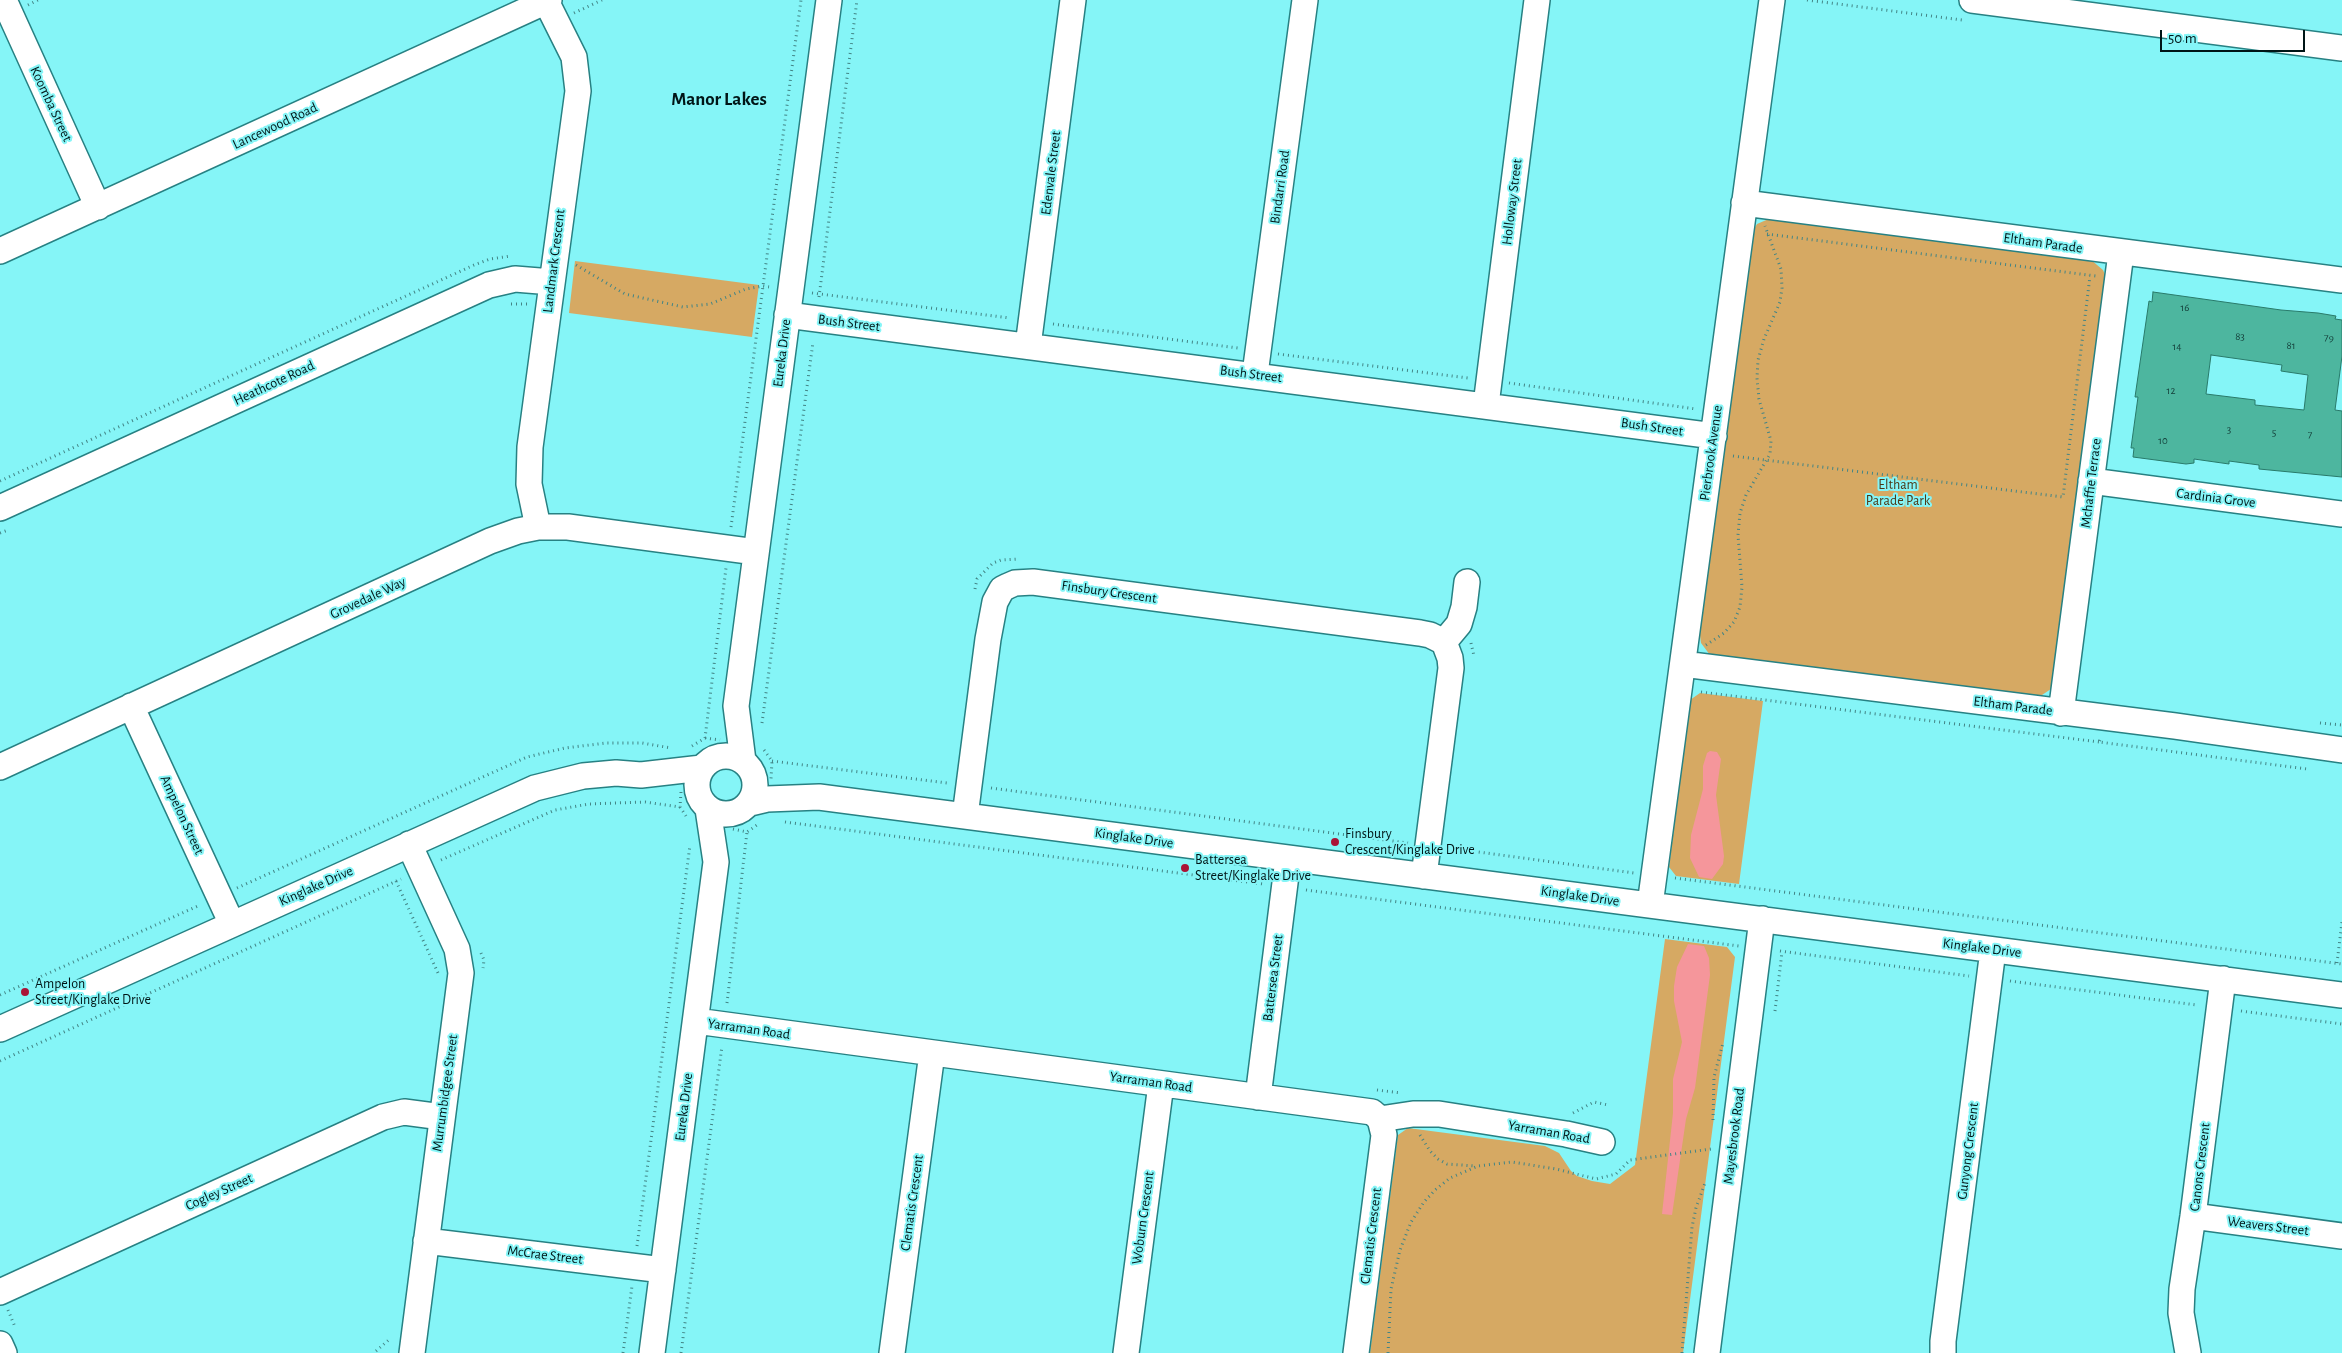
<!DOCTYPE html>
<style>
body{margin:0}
#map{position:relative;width:2342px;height:1353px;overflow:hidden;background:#85f5f7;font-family:"Alegreya Sans",sans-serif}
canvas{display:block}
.scale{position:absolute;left:2160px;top:30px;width:145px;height:22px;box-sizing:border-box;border:2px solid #001516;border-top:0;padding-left:6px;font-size:15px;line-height:18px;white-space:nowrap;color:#001516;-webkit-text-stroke:4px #85f5f7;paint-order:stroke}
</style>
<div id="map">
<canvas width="2342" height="1353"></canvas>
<div class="scale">50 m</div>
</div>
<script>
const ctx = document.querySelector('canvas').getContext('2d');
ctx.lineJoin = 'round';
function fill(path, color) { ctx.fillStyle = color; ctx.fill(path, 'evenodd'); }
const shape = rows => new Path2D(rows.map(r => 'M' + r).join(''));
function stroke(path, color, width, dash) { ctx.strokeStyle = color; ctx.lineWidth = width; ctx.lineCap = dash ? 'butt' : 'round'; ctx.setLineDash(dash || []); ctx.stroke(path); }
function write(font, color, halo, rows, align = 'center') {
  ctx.font = font + ' "Alegreya Sans",sans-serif'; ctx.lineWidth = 4; ctx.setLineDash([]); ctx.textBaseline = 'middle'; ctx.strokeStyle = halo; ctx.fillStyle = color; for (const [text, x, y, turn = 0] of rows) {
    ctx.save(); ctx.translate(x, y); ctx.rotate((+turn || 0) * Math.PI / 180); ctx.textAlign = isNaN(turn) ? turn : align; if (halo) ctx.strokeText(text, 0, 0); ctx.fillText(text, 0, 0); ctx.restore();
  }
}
const green = shape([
 [1771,218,2090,259,2103,270,2106,277,2054,683,2051,689,2039,697,1710,655,1701,643,1699,628,1753,231,1757,224],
 [575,261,759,285,752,337,569,313],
 [1700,693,1763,701,1739,884,1676,876,1669,867,1690,700],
 [1665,939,1727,947,1735,957,1683,1353,1370,1353,1398,1135,1408,1128,1545,1146,1559,1153,1571,1171,1577,1176,1592,1181,1610,1184,1635,1165]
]);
const water = shape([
 [1710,751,1717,752,1721,759,1716,795,1724,856,1723,864,1712,879,1699,877,1690,858,1691,835,1703,789,1703,766,1707,753],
 [1688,944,1704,946,1709,958,1710,975,1695,1088,1686,1119,1672,1215,1662,1214,1673,1113,1673,1079,1682,1042,1674,1001,1674,986,1677,967]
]);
const building = shape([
 [2153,292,2281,310,2318,313,2336,316,2335,319,2342,320,2342,356,2335,410,2342,411,2342,477,2259,469,2259,465,2229,461,2229,464,2194,459,2194,463,2186,464,2133,457,2134,448,2131,448,2138,397,2135,397,2149,301,2152,302,2153,292],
 [2211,355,2282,365,2281,371,2308,375,2304,410,2255,405,2255,400,2206,394,2211,355]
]);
const path = shape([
 [1807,0,1962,20],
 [28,5,38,0],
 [574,13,602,0],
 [1767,234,2096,276],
 [576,265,625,294,683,307,710,304,746,289,763,286,769,287],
 [812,293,1010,318],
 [819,297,857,0],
 [511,304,527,304],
 [1053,324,1238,348],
 [1278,354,1468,378],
 [1509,383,1696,409],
 [1733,456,2063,497,2090,276],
 [0,481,474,265,490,259,511,256],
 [731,527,801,0],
 [0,533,8,530],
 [975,589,977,579,993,563,1001,560,1018,559],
 [1471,643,1474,656],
 [1706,645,1724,633,1734,622,1740,607,1742,587,1738,535,1740,513,1746,495,1770,454,1771,441,1759,399,1757,378,1758,360,1764,339,1780,302,1782,288,1781,269,1765,226],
 [1701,692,2099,742],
 [762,723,813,342],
 [2320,723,2342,725],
 [705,738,720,740],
 [2100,740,2099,742,2307,769],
 [692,746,705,738,726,568],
 [764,750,772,761,771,779],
 [772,761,947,783],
 [991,788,1408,843],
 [681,792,680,807,686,816],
 [785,822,1263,884],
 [733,829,747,832,757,825],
 [1449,848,1634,873],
 [441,860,555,810,589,804,615,803,645,802,680,807],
 [1675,878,2342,964],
 [396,881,438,973],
 [237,888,527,757,565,748,606,743,642,743,671,748],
 [1306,890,1739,946],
 [1780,951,1969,976],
 [481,953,484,960,483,968],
 [2337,963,2342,922],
 [2010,981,2197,1005],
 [0,995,200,905],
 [727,1003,747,832],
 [1775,1011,1782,952],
 [2241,1011,2342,1024],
 [0,1061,401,879],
 [1377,1090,1401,1093],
 [1573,1113,1594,1102,1608,1105],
 [1713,1120,1714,1077,1723,1043],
 [1420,1135,1430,1151,1438,1159,1447,1164,1475,1166],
 [637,1246,690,845],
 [8,1310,15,1327],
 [376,1351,391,1338],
 [623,1353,632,1286],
 [681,1353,722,1046],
 [1388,1353,1391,1289,1400,1250,1411,1222,1424,1202,1435,1190,1450,1178,1478,1166,1512,1162,1556,1169,1596,1179,1616,1174,1630,1160,1711,1149],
 [1682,1353,1692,1227,1696,1208,1705,1183]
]);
const minor = shape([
 [4,0,98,207],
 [1972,0,2342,48],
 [1744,203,2342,280],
 [0,251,549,0],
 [787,315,1714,436],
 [1028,346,1073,0],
 [1255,374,1305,0],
 [1486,405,1537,0],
 [2091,481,2342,514],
 [0,508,489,285,515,279,552,282],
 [538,527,529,484,530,447,578,91,574,57,546,1],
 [1444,642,1459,624,1464,607,1467,582],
 [1683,664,2175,726,2342,750],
 [131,706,232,924],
 [2061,713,2121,253],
 '697 785a29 29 0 1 1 58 0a29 29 0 1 1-58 0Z',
 [743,761,736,706,829,0],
 [0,767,490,541,518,531,538,527,568,527,756,552],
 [750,803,767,799,819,797,842,800,2342,995],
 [965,816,988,639,995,602,1002,589,1008,586,1015,583,1033,582,1420,633,1430,635,1444,642,1450,658,1451,668,1424,876],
 [409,844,457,949,461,973,412,1353],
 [1650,905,1772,0],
 [696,1021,1372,1112,1380,1119,1413,1114,1439,1114,1566,1134,1602,1142],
 [0,1029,535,788,583,776,616,773,641,775,702,768],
 [1258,1097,1288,859],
 [2193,1216,2342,1236],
 [426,1241,663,1270],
 [0,1292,383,1117,404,1112,442,1117],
 [0,1344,4,1353],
 [652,1353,716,862,708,809],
 [892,1353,932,1053],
 [1126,1353,1161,1084],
 [1356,1353,1384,1135,1380,1119],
 [1707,1353,1762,919],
 [1943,1353,1943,1341,1993,950],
 [2188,1353,2181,1313,2182,1289,2193,1216,2223,979]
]);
const markers = [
 [1335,842,5,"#aa1336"],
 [1185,868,5,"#aa1336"],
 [25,992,5,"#aa1336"]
];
const numberNames = [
 ["16",2185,308],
 ["83",2240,337],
 ["79",2329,338],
 ["81",2291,346],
 ["14",2177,347],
 ["12",2171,391],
 ["3",2229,430],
 ["5",2274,433],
 ["7",2310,435],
 ["10",2163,441]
];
const streetNames = [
 ["Koomba Street",51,104,65],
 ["Lancewood Road",275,126,-25],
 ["Edenvale Street",1051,173,-83],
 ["Bindarri Road",1280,187,-82],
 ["Holloway Street",1512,202,-83],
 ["Eltham Parade",2043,243,8],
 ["Landmark Crescent",554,261,-83],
 ["Bush Street",849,323,7],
 ["Eureka Drive",782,353,-83],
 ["Bush Street",1251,374,7],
 ["Heathcote Road",274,383,-25],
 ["Bush Street",1652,427,8],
 ["Pierbrook Avenue",1711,453,-82],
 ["Mchaffie Terrace",2091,483,-83],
 ["Cardinia Grove",2216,498,7],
 ["Finsbury Crescent",1109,592,8],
 ["Grovedale Way",368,598,-25],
 ["Eltham Parade",2013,706,7],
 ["Ampelon Street",182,815,65],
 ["Kinglake Drive",1134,838,8],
 ["Kinglake Drive",316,886,-24],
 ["Kinglake Drive",1580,896,8],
 ["Kinglake Drive",1982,948,7],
 ["Battersea Street",1273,978,-83],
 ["Yarraman Road",749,1029,8],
 ["Yarraman Road",1151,1082,8],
 ["Murrumbidgee Street",445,1093,-82],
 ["Eureka Drive",684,1107,-83],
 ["Yarraman Road",1549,1132,10],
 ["Mayesbrook Road",1734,1136,-83],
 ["Gunyong Crescent",1968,1151,-83],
 ["Canons Crescent",2200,1167,-83],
 ["Cogley Street",219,1192,-24],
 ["Clematis Crescent",912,1203,-82],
 ["Woburn Crescent",1143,1218,-82],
 ["Weavers Street",2268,1226,7],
 ["Clematis Crescent",1371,1236,-83],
 ["McCrae Street",545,1255,7]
];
const parkNames = [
 ["Eltham",1898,485],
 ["Parade Park",1898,501]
];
const poiNames = [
 ["Finsbury",1345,834],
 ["Crescent/Kinglake Drive",1345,850],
 ["Battersea",1195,860],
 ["Street/Kinglake Drive",1195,876],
 ["Ampelon",35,984],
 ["Street/Kinglake Drive",35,1000]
];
const districtNames = [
 ["Manor Lakes",719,99]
];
fill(green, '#d6a963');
fill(water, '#f5969b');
fill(building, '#4db69f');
stroke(building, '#297a6a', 1);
stroke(minor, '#278183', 28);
stroke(path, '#428485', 3, [1, 4]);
stroke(minor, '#fff', 25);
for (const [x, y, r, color] of markers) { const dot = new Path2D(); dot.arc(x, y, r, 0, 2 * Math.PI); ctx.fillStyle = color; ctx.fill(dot); stroke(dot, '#85f5f7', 2); }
write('11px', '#133d38', null, numberNames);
write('14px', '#001516', '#85f5f7', streetNames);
write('14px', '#4c3715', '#85f5f7', parkNames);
write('14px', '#001516', '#85f5f7', poiNames, 'left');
write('bold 19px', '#001516', '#85f5f7', districtNames);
</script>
